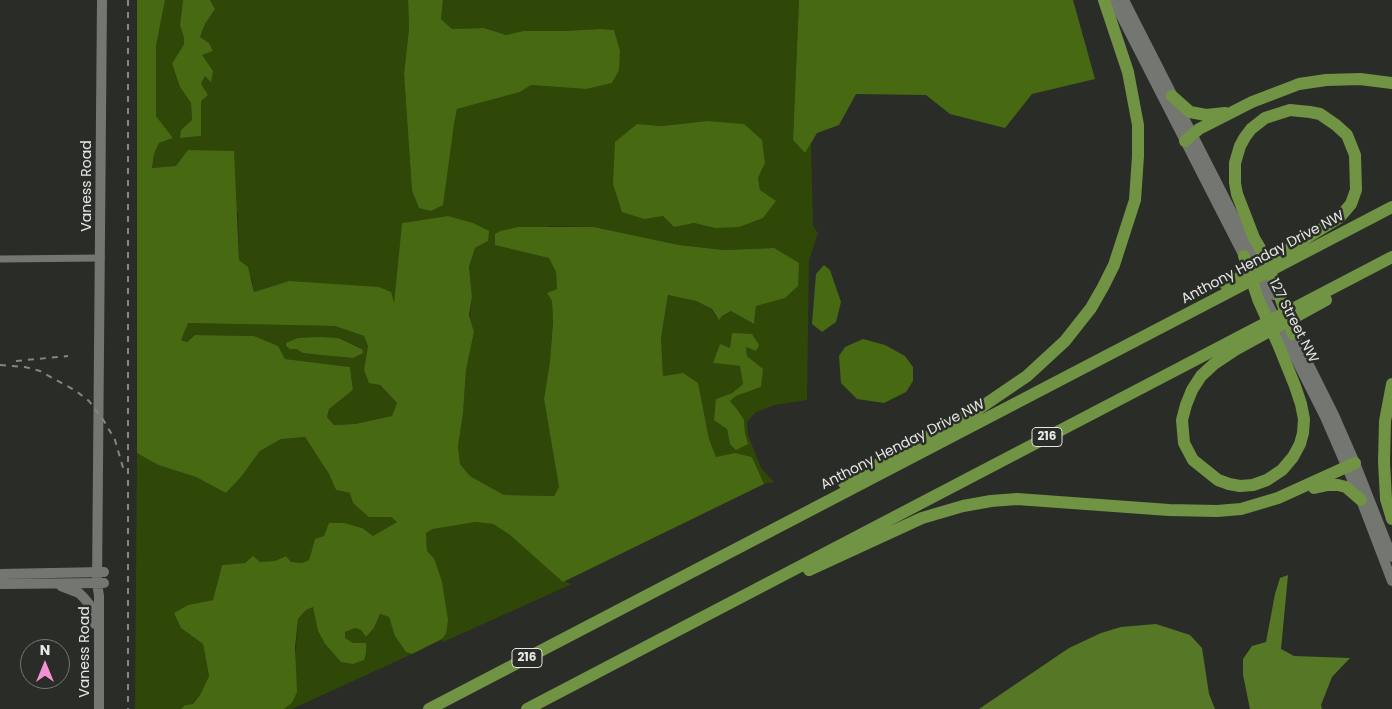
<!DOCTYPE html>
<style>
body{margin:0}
#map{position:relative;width:1392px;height:709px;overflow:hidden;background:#2a2c28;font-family:Poppins,sans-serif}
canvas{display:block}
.north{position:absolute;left:20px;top:639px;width:50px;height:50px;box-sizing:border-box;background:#2a2c28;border:1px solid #757773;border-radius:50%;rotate:0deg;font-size:14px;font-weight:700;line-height:20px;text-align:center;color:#e6e7e4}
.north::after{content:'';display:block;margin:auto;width:18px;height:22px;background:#f391d5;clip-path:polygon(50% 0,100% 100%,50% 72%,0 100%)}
</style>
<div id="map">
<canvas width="1392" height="709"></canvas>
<div class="north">N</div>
</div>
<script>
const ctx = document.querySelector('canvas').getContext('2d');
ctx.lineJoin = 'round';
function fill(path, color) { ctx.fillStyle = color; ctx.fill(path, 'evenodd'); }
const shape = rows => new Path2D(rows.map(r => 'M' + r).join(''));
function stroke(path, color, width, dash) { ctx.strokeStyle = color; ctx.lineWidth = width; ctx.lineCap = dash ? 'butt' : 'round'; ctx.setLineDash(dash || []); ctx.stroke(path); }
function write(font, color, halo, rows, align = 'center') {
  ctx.font = font + ' Poppins,sans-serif'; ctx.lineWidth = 5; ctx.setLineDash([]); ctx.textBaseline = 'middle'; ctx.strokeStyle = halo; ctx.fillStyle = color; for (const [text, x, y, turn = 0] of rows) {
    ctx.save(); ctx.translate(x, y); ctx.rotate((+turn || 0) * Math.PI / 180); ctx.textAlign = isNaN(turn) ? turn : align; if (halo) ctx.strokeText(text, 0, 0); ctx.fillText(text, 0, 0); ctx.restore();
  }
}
const green = shape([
 [165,0,183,0,180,25,184,38,184,44,172,65,180,87,191,103,192,120,181,130,183,138,201,136,201,84,205,76,211,81,201,54,213,51,209,43,200,37,205,24,215,9,210,0,408,0,409,29,404,74,412,191,419,208,454,124,457,109,520,92,531,85,586,89,620,54,613,30,600,29,564,31,523,31,506,35,484,28,452,29,441,19,443,0,799,0,793,140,805,152,811,142,813,226,818,233,809,261,807,400,775,405,756,412,747,422,748,435,761,468,774,482,764,484,752,457,735,454,716,458,709,439,704,415,683,373,663,376,661,338,668,295,696,301,711,309,718,319,731,311,754,324,756,306,765,303,774,248,724,250,679,245,594,227,549,226,496,245,549,257,556,272,557,289,547,293,552,301,553,319,550,361,544,399,559,487,554,496,504,495,470,476,460,464,458,446,463,414,466,370,474,332,470,318,472,297,469,267,475,248,488,241,448,216,402,223,394,306,331,285,289,281,254,292,252,279,239,260,238,212,176,166,152,168,154,154,159,143,173,138,156,116,156,46],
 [707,121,765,163,758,178,760,190,715,228,694,223,674,227,663,216,637,124,662,126],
 [758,345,746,347,747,356,762,369,761,387,736,396,730,401,737,409,744,420,745,433,730,444,727,429,716,399,732,393,743,384,740,366,714,363,730,348],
 [187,323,335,326,364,336,368,346,364,370,397,403,392,416,355,424,334,425,327,417,329,409,353,390,350,367,285,359,254,336,195,335,187,342,180,340],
 [351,344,362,348,353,358,320,355,303,353,296,349],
 [305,437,329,474,336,490,350,493,369,517,391,517,397,522,373,536,324,536,315,540,309,560,302,563,291,562,286,556,275,561,222,565,213,600,188,605,181,628,203,644,209,676,200,695,193,704,185,705,181,709,135,709,137,453,158,465,196,477,226,493,241,477,260,451,281,439],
 [476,522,493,524,510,535,563,581,572,584,443,642,442,639,446,634,434,558,427,551,426,533,433,529],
 [313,607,318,631,325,644,341,662,359,644,353,643,345,638,345,632,355,628,361,630,366,637,374,628,380,614,389,617,396,636,406,652,412,654,292,709,284,709,292,703,298,619,306,610]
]);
const forest = shape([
 [137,0,165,0,156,46,156,116,173,138,159,143,154,154,152,168,176,166,188,150,234,151,239,260,248,267,254,292,289,281,379,287,391,292,394,303,402,223,448,216,473,223,489,231,488,241,475,248,469,267,472,297,469,315,474,332,466,370,463,414,458,446,460,464,470,476,504,495,554,496,559,487,544,399,550,361,553,322,552,301,547,293,557,289,556,272,549,258,495,245,495,234,500,231,518,227,594,227,679,245,724,250,774,248,799,263,798,286,785,298,756,306,754,324,731,311,722,316,719,320,712,309,696,301,668,295,661,338,663,376,683,373,698,383,709,439,716,457,735,453,752,457,764,484,563,582,510,535,493,524,476,522,433,529,426,533,427,551,434,558,442,582,448,620,446,634,442,639,412,654,406,652,395,636,389,617,380,614,374,628,366,637,361,630,355,628,345,632,345,638,353,643,366,643,366,653,364,660,353,664,341,662,325,644,318,631,313,607,306,610,298,619,295,647,297,692,292,703,284,709,181,709,185,705,193,704,200,695,209,676,203,644,181,628,174,613,188,605,213,600,222,565,245,563,253,556,260,562,275,561,286,556,291,562,302,563,309,560,315,539,324,536,329,523,344,523,362,528,373,536,397,522,391,517,369,517,353,503,350,493,336,490,329,474,305,437,281,439,260,451,241,477,226,493,196,477,158,465,137,453],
 [188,323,335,326,364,336,368,346,364,370,369,383,380,385,397,403,392,416,355,424,334,425,327,417,329,409,353,390,350,367,285,359,278,346,254,336,195,335,187,342,181,340],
 [183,0,210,0,215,9,205,24,200,37,209,43,213,51,202,55,213,71,211,82,205,76,201,84,208,95,201,101,201,136,180,138,181,130,192,120,191,103,180,87,172,64,184,44,184,38,180,25],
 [408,0,443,0,441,19,452,29,484,28,506,35,523,31,563,31,600,29,614,30,620,51,619,70,612,83,586,89,531,85,520,92,457,109,454,124,443,205,431,211,419,208,412,191,404,74,409,29],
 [799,0,1073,0,1095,79,1032,94,1005,128,950,114,926,95,856,94,839,125,817,133,805,153,793,140],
 [707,121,744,124,762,140,765,163,758,178,760,190,776,201,763,218,739,227,715,228,694,223,674,227,663,216,644,219,622,212,613,184,615,142,637,124,662,126],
 [824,265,830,270,841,302,836,322,822,332,812,324,816,274],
 [732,333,752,334,759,345,756,351,746,347,747,356,763,369,761,387,736,396,730,401,737,409,744,420,745,433,748,444,736,450,730,444,727,429,714,420,716,399,732,393,743,384,740,366,713,363,720,344,730,348],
 [319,337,338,338,362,349,363,353,353,358,320,355,303,353,296,349,290,349,286,346,286,343,298,338],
 [863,339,885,345,905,356,913,367,913,381,906,392,884,403,857,399,841,383,839,356,845,347]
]);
const water = shape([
 [1288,575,1281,649,1294,656,1350,658,1332,677,1321,705,1322,709,1250,709,1243,675,1243,659,1252,646,1266,642,1275,594,1280,578],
 [1156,624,1190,635,1202,648,1209,694,1215,709,979,709,1069,648,1101,633,1121,627]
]);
const street = shape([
 [0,259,101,258]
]);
const secondary = shape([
 [1113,0,1247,262],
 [1124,0,1274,295],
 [1257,282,1325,417,1361,500,1392,581],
 [1291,329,1334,415,1355,463,1392,557],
 [0,574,104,572],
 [0,584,104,583],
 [61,586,79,593,84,598,89,604,95,624],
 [99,709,99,596,97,583,102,0]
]);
const highway = shape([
 [1172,96,1190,112,1206,115,1225,113],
 [1185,141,1199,129,1252,102,1299,84,1326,80,1360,79,1392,83],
 [1244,256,1258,299,1278,344,1295,386,1301,404,1304,419,1303,433,1300,444,1293,457,1282,470,1267,480,1253,485,1240,486,1229,484,1218,480,1193,460,1184,443,1182,420,1186,405,1192,390,1201,376,1214,364,1235,350,1326,300],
 [1226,285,1244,275,1279,255,1339,218,1351,204,1356,190,1355,155,1347,135,1336,125,1320,114,1310,112,1290,110,1265,118,1251,129,1245,137,1240,146,1235,163,1235,183,1237,194,1254,238,1260,248,1278,291,1293,334],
 [1392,384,1385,421,1384,462,1386,499,1392,519],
 [844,483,977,410,1027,376,1065,341,1091,308,1103,287,1114,265,1135,200,1138,156,1138,125,1128,72,1104,0],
 [1314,488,1328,485,1338,485,1346,487,1361,500],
 [809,570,922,518,963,506,991,501,1017,499,1169,510,1217,511,1241,509,1278,498,1355,463],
 [429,709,1392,207],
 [527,709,1392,257]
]);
const rail = shape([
 [128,0,128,709],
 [16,361,68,356],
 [0,365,25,367,40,371,76,391,89,401,104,421,115,440,124,471]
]);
const shields = [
 [1047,437,30],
 [527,658,30]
];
const shieldNames = [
 ["216",1047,437],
 ["216",527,658]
];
const streetNames = [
 ["Vaness Road",87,186,-90],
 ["Anthony Henday Drive NW",1263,258,-28],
 ["127 Street NW",1293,321,63],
 ["Anthony Henday Drive NW",903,445,-27],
 ["Vaness Road",85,652,-90]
];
fill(green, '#2f4707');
fill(forest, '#476912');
fill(water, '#567826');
stroke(street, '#747672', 7);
stroke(secondary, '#747672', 10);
stroke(highway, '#709443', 12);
stroke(rail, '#848682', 2, [6, 6]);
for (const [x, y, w] of shields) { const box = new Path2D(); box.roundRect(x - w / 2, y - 9.5, w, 19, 4); ctx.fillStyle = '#2a2c28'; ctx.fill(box); stroke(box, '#e6e7e4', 1); }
write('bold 12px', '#e6e7e4', null, shieldNames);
write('14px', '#e6e7e4', '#2a2c28', streetNames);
</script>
